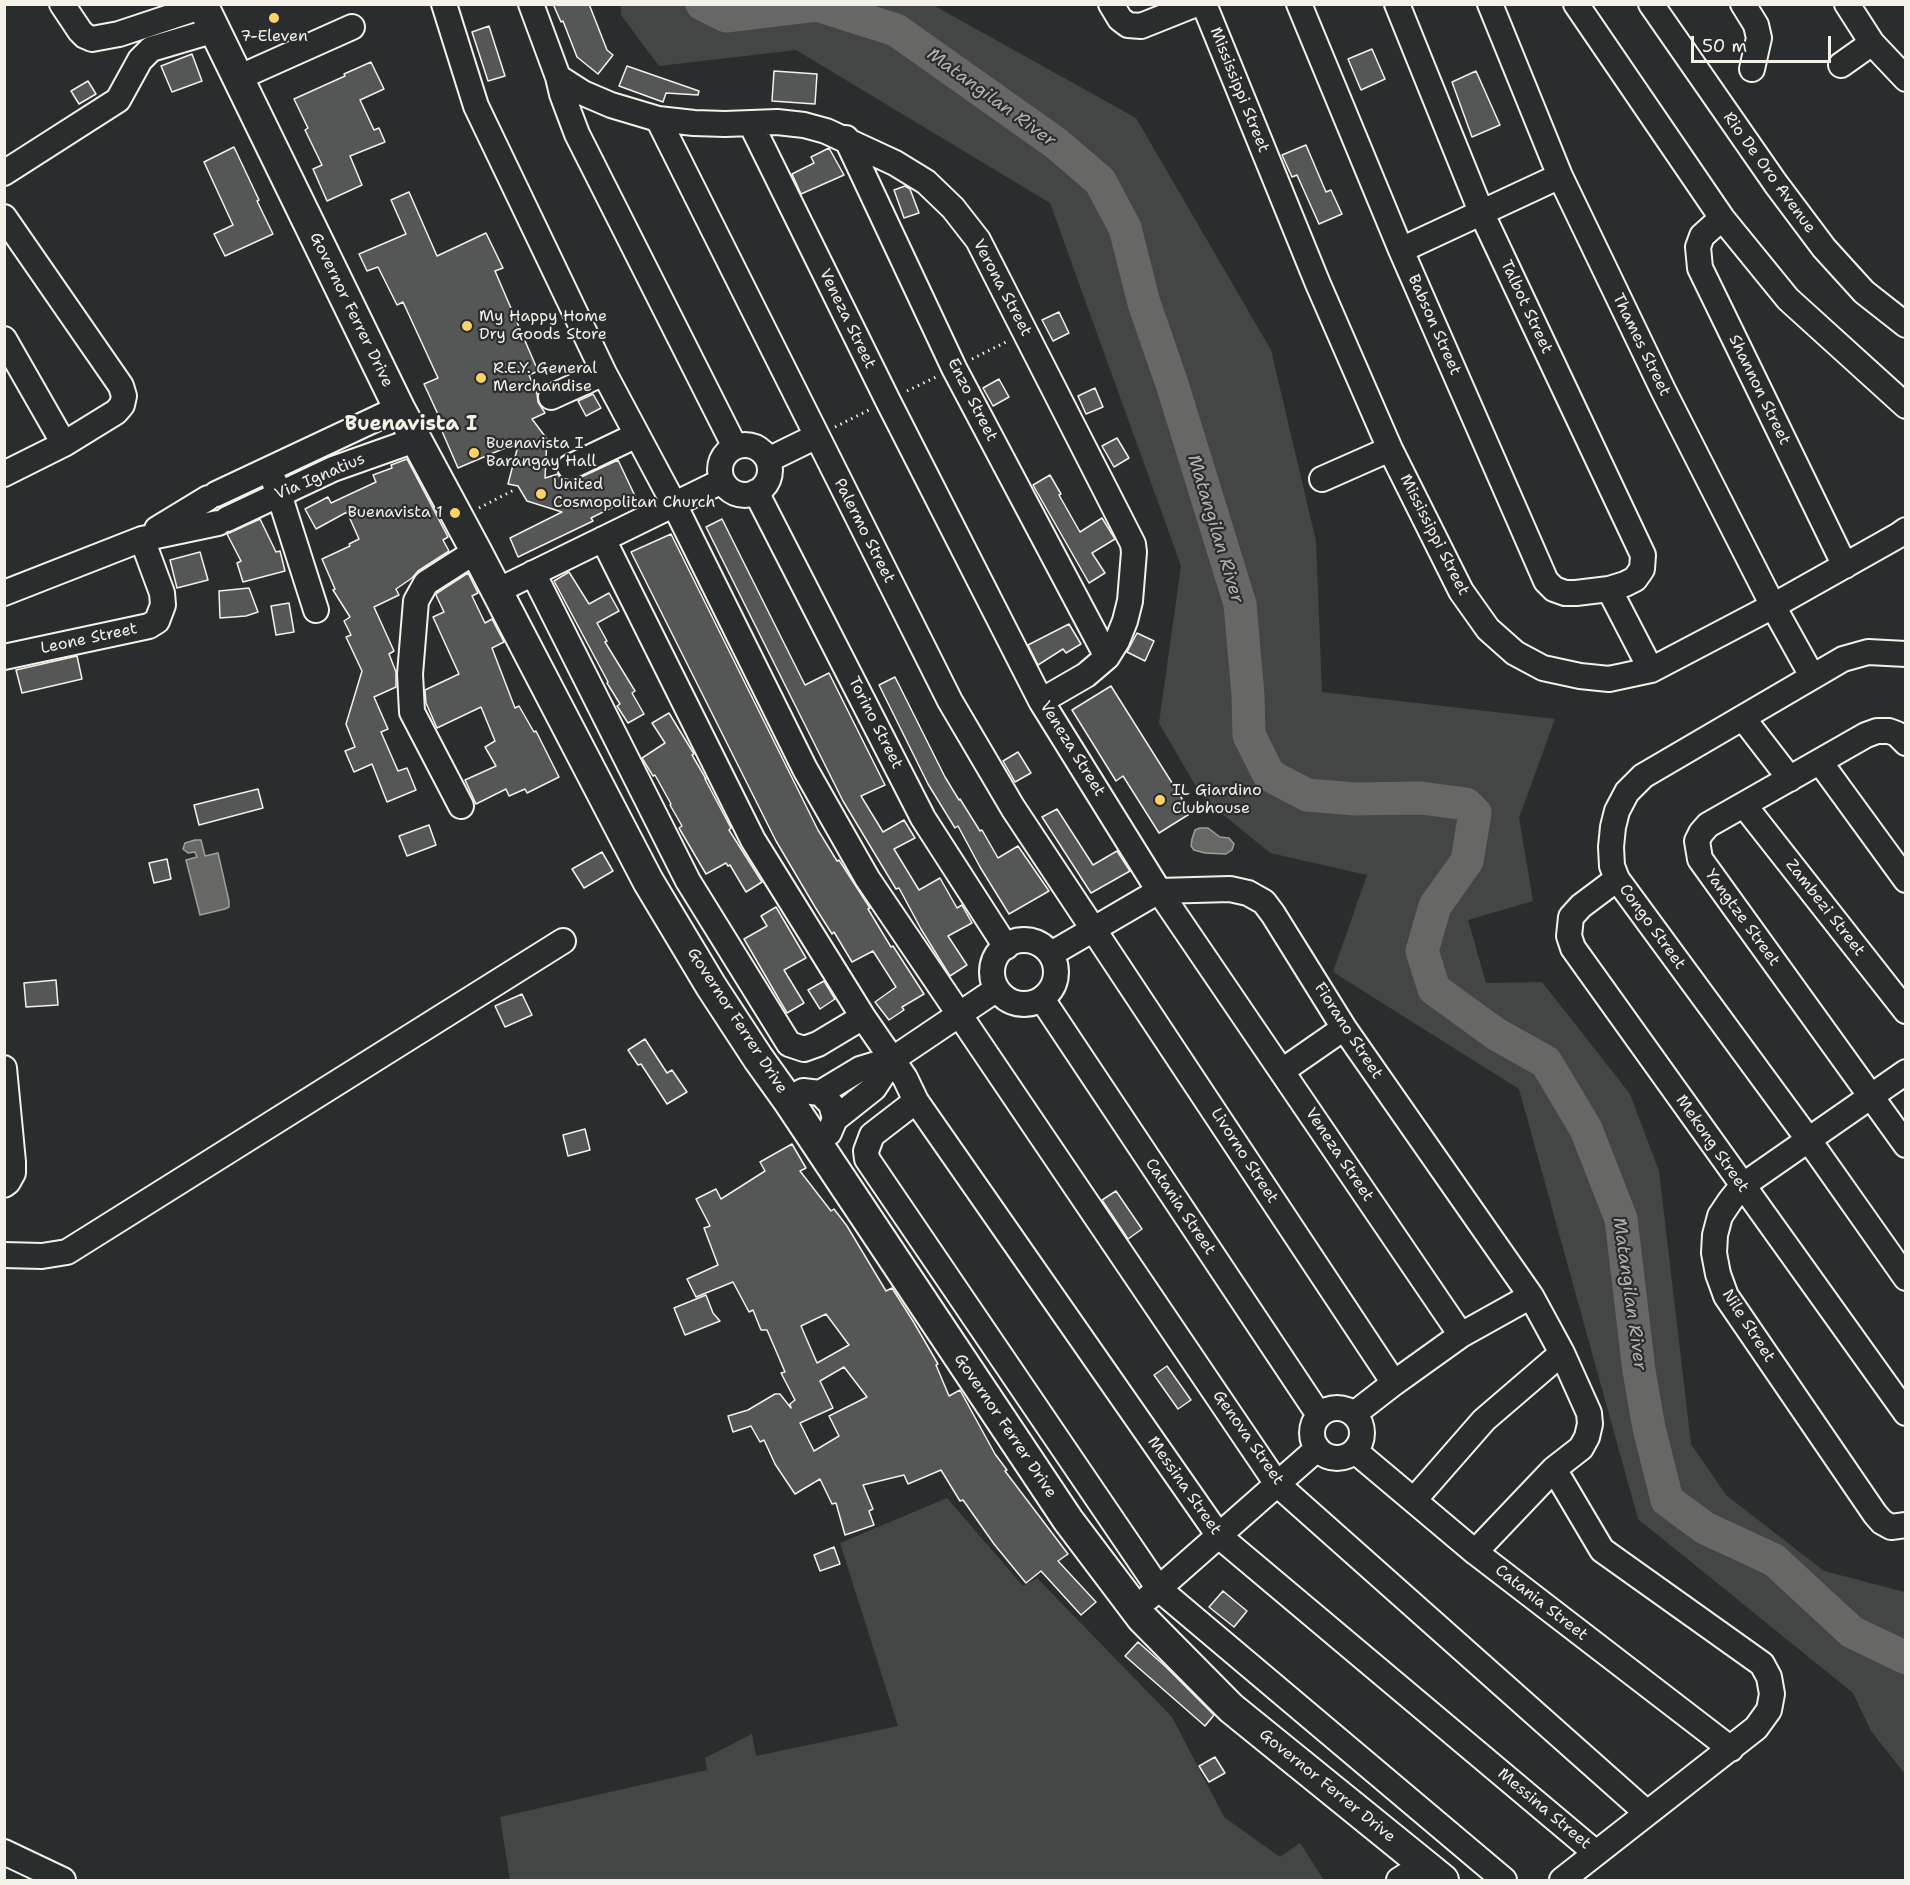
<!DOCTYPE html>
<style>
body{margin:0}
#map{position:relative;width:1910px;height:1885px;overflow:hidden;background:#2a2d2e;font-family:"Shantell Sans",sans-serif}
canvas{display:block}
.frame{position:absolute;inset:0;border:6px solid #f4f1e8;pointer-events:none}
.scale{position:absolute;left:1691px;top:36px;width:140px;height:27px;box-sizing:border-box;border:3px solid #f4f1e8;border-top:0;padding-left:8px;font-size:18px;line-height:21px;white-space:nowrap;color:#f4f1e8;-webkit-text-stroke:4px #2a2d2e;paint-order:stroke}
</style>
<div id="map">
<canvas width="1910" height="1885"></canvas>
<div class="frame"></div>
<div class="scale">50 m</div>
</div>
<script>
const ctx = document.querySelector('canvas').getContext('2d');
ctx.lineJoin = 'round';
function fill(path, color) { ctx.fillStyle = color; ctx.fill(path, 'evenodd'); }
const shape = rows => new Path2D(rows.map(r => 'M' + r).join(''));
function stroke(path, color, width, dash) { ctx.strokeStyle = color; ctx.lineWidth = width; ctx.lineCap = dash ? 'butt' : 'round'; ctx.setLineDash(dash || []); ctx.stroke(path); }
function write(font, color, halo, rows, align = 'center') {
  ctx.font = font + ' "Shantell Sans",sans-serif'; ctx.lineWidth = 4.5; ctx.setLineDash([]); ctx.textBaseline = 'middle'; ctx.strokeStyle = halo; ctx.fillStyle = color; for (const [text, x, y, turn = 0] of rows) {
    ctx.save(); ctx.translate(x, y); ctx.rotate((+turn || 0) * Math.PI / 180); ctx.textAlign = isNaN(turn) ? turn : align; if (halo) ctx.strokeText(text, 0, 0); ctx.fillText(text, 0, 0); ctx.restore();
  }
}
const green = shape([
 [621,5,933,5,1136,118,1271,350,1316,541,1322,692,1555,719,1519,818,1533,901,1468,920,1486,983,1542,982,1630,1094,1659,1171,1691,1444,1726,1495,1824,1571,1905,1592,1905,1774,1871,1731,1853,1693,1638,1519,1519,1089,1333,972,1367,875,1270,853,1202,797,1159,723,1181,566,1050,203,796,50,659,66,621,15],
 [947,1498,1023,1586,1037,1578,1172,1717,1224,1817,1280,1857,1300,1843,1324,1880,510,1880,500,1817,707,1770,705,1758,752,1734,756,1756,898,1726,840,1543]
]);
const water = shape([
 [1200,828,1208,828,1220,837,1229,838,1234,844,1232,850,1226,854,1205,853,1194,850,1191,846,1192,839,1195,830,1200,828],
 [195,840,201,840,205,856,218,853,229,901,229,907,225,909,200,915,186,860,197,857,195,852,188,853,183,849,185,843,195,840]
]);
const river = shape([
 [702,4,726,16,817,5,896,30,1057,144,1100,181,1125,228,1144,303,1172,384,1240,604,1248,695,1249,735,1269,775,1307,795,1355,799,1421,798,1466,804,1475,813,1467,861,1435,906,1422,951,1434,989,1496,1034,1546,1062,1586,1129,1621,1219,1639,1371,1649,1428,1667,1500,1705,1528,1774,1560,1852,1632,1906,1658]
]);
const building = shape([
 [553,4,589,4,607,50,613,55,598,74,577,57,563,21,561,22,553,4],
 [489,26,505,76,488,81,472,32,489,26],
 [1372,49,1385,79,1361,90,1348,59,1372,49],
 [192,54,202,81,172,92,161,66,192,54],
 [371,62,384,89,360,100,374,130,379,128,385,142,350,156,362,185,327,201,313,169,322,165,305,130,308,128,294,99,345,76,344,74,371,62],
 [627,66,699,91,698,95,666,93,663,102,619,86,627,66],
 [774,71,817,74,815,104,772,101,774,71],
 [1476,71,1500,125,1472,137,1452,82,1476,71],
 [88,81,96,94,79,104,71,91,88,81],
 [1306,145,1326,192,1331,190,1342,214,1319,224,1297,175,1292,177,1282,155,1306,145],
 [234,147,259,200,257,201,273,234,225,256,214,234,233,225,204,162,234,147],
 [829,148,844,175,801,194,792,174,814,163,811,157,829,148],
 [905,186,910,189,919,213,904,218,894,190,905,186],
 [409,192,437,256,486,233,503,268,495,271,538,371,529,375,537,394,538,402,545,413,532,419,547,439,545,478,558,474,564,485,618,460,635,496,591,518,593,521,518,557,510,538,562,512,527,501,518,486,508,484,519,442,458,468,438,422,441,421,424,384,438,378,403,302,397,305,378,267,367,271,359,254,406,234,391,200,409,192],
 [1059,312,1069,333,1053,341,1042,320,1059,312],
 [999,379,1009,397,993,406,983,388,999,379],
 [1095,388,1103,407,1086,414,1078,396,1095,388],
 [593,394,601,408,586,416,578,401,593,394],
 [1117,438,1129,458,1114,467,1102,446,1117,438],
 [407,459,448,537,443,540,449,551,418,571,412,578,396,589,399,595,374,607,394,651,389,654,396,672,396,687,374,697,388,729,381,732,398,771,407,768,416,790,387,802,372,764,354,772,345,751,355,747,346,724,362,671,346,637,351,635,344,621,350,617,333,590,335,589,322,559,350,546,349,544,359,539,347,512,316,529,305,509,328,497,331,503,376,482,373,475,392,468,391,465,407,459],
 [1050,475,1061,494,1059,495,1080,532,1102,518,1115,539,1092,553,1105,573,1089,583,1033,485,1050,475],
 [260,519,276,552,280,551,285,571,243,582,237,563,241,561,227,534,260,519],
 [722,519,805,685,829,673,885,785,861,796,883,832,904,820,915,838,894,849,919,890,940,878,957,908,962,905,972,923,948,936,967,965,950,976,921,929,899,888,896,889,843,801,706,527,722,519],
 [671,534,818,830,837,861,839,860,870,908,868,909,891,947,893,946,924,994,902,1007,904,1010,889,1020,875,1002,896,987,873,951,852,962,834,932,832,934,815,907,776,841,631,552,671,534],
 [200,552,208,580,177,588,170,560,200,552],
 [569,572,589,604,609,593,619,611,597,623,607,641,605,642,635,691,632,693,644,714,628,723,617,706,620,704,607,683,608,682,554,581,569,572],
 [468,573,478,593,472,596,485,623,492,619,504,642,492,648,515,708,519,706,534,732,536,731,559,777,527,793,525,789,509,796,506,789,476,804,465,780,496,766,485,747,495,741,481,707,437,728,426,703,425,690,459,674,433,617,444,612,436,595,437,593,468,573],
 [249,588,258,612,246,616,220,618,219,591,249,588],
 [289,603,294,632,276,635,271,606,289,603],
 [1069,624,1081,644,1066,653,1063,649,1038,665,1028,645,1069,624],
 [1137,633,1154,641,1145,661,1127,652,1137,633],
 [77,656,82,679,22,693,16,670,77,656],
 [895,677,945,777,959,800,960,799,980,831,982,830,998,858,1018,846,1049,891,1009,914,980,867,958,826,955,828,928,784,879,685,895,677],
 [1111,686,1191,813,1159,833,1123,776,1116,781,1072,710,1111,686],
 [669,713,694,754,692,755,706,779,705,779,731,828,729,830,762,882,746,892,730,865,728,866,726,863,706,874,679,828,682,826,670,805,671,804,655,775,653,776,642,758,665,743,652,723,669,713],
 [1018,752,1031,773,1015,782,1003,761,1018,752],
 [258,789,263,808,199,825,194,805,258,789],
 [1057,809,1093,865,1117,851,1130,871,1091,893,1042,817,1057,809],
 [429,825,436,845,407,856,399,836,429,825],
 [602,852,613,871,584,888,572,869,602,852],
 [167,859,171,879,154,883,149,863,167,859],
 [776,907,806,958,784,970,804,1003,787,1013,744,939,767,926,761,916,776,907],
 [56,980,58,1005,26,1007,24,983,56,980],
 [824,981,835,999,820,1009,808,990,824,981],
 [522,994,532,1015,505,1027,495,1006,522,994],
 [645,1039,667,1073,672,1070,687,1092,667,1104,641,1064,638,1065,628,1050,645,1039],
 [585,1129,590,1150,568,1156,563,1135,585,1129],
 [792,1144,806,1168,800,1171,831,1211,834,1209,847,1226,886,1291,892,1288,913,1321,938,1364,936,1365,949,1396,960,1390,995,1454,1007,1470,1005,1471,1068,1554,1058,1561,1096,1602,1081,1615,1041,1571,1026,1583,994,1544,963,1500,960,1501,941,1470,908,1484,904,1475,863,1485,873,1509,869,1511,874,1525,845,1535,836,1503,832,1504,820,1479,795,1494,775,1464,764,1440,760,1442,751,1426,733,1432,728,1416,748,1410,775,1394,780,1394,791,1408,790,1404,795,1400,781,1373,785,1372,767,1330,761,1330,753,1310,749,1312,733,1282,696,1297,687,1279,718,1265,704,1228,710,1226,696,1199,716,1189,721,1199,765,1171,760,1162,792,1144],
 [826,1314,849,1345,817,1363,801,1326,826,1314],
 [844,1367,867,1397,829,1416,839,1436,814,1451,800,1423,833,1408,820,1381,844,1367],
 [1116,1191,1142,1229,1128,1239,1102,1200,1116,1191],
 [706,1295,713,1313,720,1321,685,1335,674,1308,706,1295],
 [1167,1366,1191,1400,1178,1409,1154,1375,1167,1366],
 [834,1547,840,1564,820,1571,814,1555,834,1547],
 [1223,1591,1247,1611,1234,1627,1209,1607,1223,1591],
 [1138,1642,1165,1666,1214,1715,1205,1726,1125,1656,1138,1642],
 [1215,1757,1225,1773,1209,1782,1199,1766,1215,1757]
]);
const path = shape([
 [972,359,1006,342],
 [907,391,936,377],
 [835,427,869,410],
 [479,508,514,490]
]);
const minor = shape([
 [62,4,80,31,85,36,92,39,119,34,203,6],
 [444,4,476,106,604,373,674,504,805,769,867,878,1277,1484,1647,1813],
 [531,4,558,77,562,94,577,134,735,447],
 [1111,4,1120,19,1128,25,1141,26,1196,4],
 [1204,4,1318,284,1390,449,1461,591,1488,629,1515,653,1543,668,1580,676,1609,679,1651,670,1773,606,1899,535,1906,530],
 [1299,4,1401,250,1546,581,1554,589,1565,593,1576,593,1609,589,1625,584,1635,579,1642,569,1643,555,1482,214,1397,4],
 [1490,4,1560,176,1663,390,1773,606,1812,676],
 [1576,4,1722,218,1788,299,1906,406],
 [1651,4,1776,184,1824,248,1864,292,1906,325],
 [1743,4,1756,25,1759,38,1752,69],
 [1847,4,1872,43,1906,79],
 [1841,65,1872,43],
 [558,77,583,93,611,105,658,119,694,123,725,124,777,122,804,125,826,131,895,163,926,182,953,208,978,240,1133,544,1134,552,1130,601,1125,621,1117,641,1107,657,1086,675,1041,701],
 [238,78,352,27],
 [658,119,950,701,1013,808,1394,1383],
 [751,124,888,401,1041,701,1159,891,1461,1335],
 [846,138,954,368,1107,657],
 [4,173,118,100,140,60,151,49,215,30],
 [4,217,121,386,124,396,122,405,116,412,64,444,4,474],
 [1722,218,1702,236,1698,247,1700,268,1845,566],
 [1401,250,1560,176],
 [4,339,64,444],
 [551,397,604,373],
 '720 470a25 25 0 1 1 50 0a25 25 0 1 1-50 0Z',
 [768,460,817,436],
 [570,467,637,435],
 [1322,479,1390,449],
 [274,481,279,494,316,610],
 [756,492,923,818,1006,947],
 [216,494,399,408],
 [227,519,333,469,415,440],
 [157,529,208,498],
 [603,539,753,840,863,1017,905,1078,916,1101,1219,1536,1596,1853],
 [533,573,688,881,789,1044,804,1049,818,1044,863,1017],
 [1609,589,1651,670],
 [497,591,722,481],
 [4,593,142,539,218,523],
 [1906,654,1868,652,1843,659,1643,776,1627,792,1617,811,1613,827,1611,847,1612,866,1617,879,1808,1139,1906,1278],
 [4,657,149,626,157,621,163,605,162,593,142,539],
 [1743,718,1790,779],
 [1906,743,1897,734,1889,731,1877,731,1866,735,1708,825,1701,833,1697,841,1700,859,1906,1145],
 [1820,762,1906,880],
 [1744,805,1906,1011],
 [461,806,412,712,410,674,416,601,426,583,476,551],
 [1617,879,1581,906,1571,917,1569,936,1573,948,1906,1413],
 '992 972a32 32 0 1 1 64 0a32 32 0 1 1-64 0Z',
 [1051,954,1159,891,1230,889,1248,893,1264,902,1273,914,1344,1028,1531,1296,1562,1353,1589,1413,1590,1424,1587,1437,1581,1448,1554,1469,1475,1552],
 [1042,999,1319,1415],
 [4,1068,13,1162,13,1173,8,1182,4,1185],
 [1282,1071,1344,1028],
 [1906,1072,1742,1186,1730,1201,1720,1216,1715,1235,1714,1253,1718,1274,1726,1296,1875,1514,1882,1522,1891,1527,1906,1525],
 [820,1093,860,1069,893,1059,997,989],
 [788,1100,803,1091,820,1093,831,1104,835,1119,829,1133,816,1142],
 [916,1101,872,1135,866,1151,867,1159,1159,1589,1504,1880],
 [835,1119,874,1088,893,1059],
 [4,1255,42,1256,67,1252,563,941],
 '1312 1433a25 25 0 1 1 50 0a25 25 0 1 1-50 0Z',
 [1354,1414,1394,1383,1461,1335,1531,1296],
 [1355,1451,1475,1552,1731,1749],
 [1554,1469,1602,1550,1762,1664,1769,1677,1772,1694,1769,1710,1756,1728,1562,1880],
 [1414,1500,1484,1420,1562,1353],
 [1148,1598,1317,1449],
 [4,1852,63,1880],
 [1399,1880,1423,1865]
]);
const major = shape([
 [202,4,399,408,476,551,648,881,711,986,758,1058,788,1100,1068,1520,1142,1618,1231,1708,1443,1880]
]);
const markers = [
 [274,18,6,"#ffd166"],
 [467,326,6,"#ffd166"],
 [481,378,6,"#ffd166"],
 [474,453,6,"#ffd166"],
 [541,494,6,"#ffd166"],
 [455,513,6,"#ffd166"],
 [1160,800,6,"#ffd166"]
];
const poiNames = [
 ["7-Eleven",274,37,"center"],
 ["My Happy Home",479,317],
 ["Dry Goods Store",479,335],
 ["R.E.Y. General",493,369],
 ["Merchandise",493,387],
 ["Buenavista I",486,444],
 ["Barangay Hall",486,462],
 ["United",553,485],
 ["Cosmopolitan Church",553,503],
 ["Buenavista 1",443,513,"right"],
 ["IL Giardino",1172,791],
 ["Clubhouse",1172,809]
];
const streetNames = [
 ["Mississippi Street",1239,90,68],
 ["Rio De Oro Avenue",1769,173,54],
 ["Verona Street",1002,288,62],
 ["Talbot Street",1526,307,65],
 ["Governor Ferrer Drive",351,310,64],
 ["Veneza Street",847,319,64],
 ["Babson Street",1434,325,66],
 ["Thames Street",1641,345,64],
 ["Shannon Street",1759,390,64],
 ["Enzo Street",972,400,63],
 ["Via Ignatius",320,477,-23],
 ["Palermo Street",864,531,63],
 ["Mississippi Street",1434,535,63],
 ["Leone Street",89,639,-12],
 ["Torino Street",875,723,63],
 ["Veneza Street",1072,749,58],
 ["Zambezi Street",1825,908,52],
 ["Yangtze Street",1742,918,54],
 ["Congo Street",1652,927,54],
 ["Governor Ferrer Drive",737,1021,57],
 ["Fiorano Street",1348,1031,57],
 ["Mekong Street",1712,1144,55],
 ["Veneza Street",1339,1155,56],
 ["Livorno Street",1244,1156,57],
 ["Catania Street",1180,1207,56],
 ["Nile Street",1748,1326,57],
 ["Governor Ferrer Drive",1005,1426,56],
 ["Genova Street",1248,1438,55],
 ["Messina Street",1184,1486,55],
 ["Catania Street",1541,1603,38],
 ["Governor Ferrer Drive",1327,1786,39],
 ["Messina Street",1544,1809,40]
];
const waterNames = [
 ["Matangilan River",991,98,36],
 ["Matangilan River",1215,529,73],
 ["Matangilan River",1629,1294,82]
];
const quarterNames = [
 ["Buenavista I",411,425]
];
fill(green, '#444645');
fill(water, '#676866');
stroke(water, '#9f9f9a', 1.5);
stroke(river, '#676866', 33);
fill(building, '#555756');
stroke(building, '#f4f1e8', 1.5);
stroke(minor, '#f4f1e8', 28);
stroke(major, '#f4f1e8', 34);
stroke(path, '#f4f1e8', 3, [1.5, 4.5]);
stroke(minor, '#2a2d2e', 24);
stroke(major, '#2a2d2e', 30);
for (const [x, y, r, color] of markers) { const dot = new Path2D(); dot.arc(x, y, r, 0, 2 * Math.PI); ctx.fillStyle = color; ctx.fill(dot); stroke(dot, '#2a2d2e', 2); }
write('16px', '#f4f1e8', '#2a2d2e', poiNames, 'left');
write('16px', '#f4f1e8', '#2a2d2e', streetNames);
write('italic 18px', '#b5b3ae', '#2a2d2e', waterNames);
write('bold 20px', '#f4f1e8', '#2a2d2e', quarterNames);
</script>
